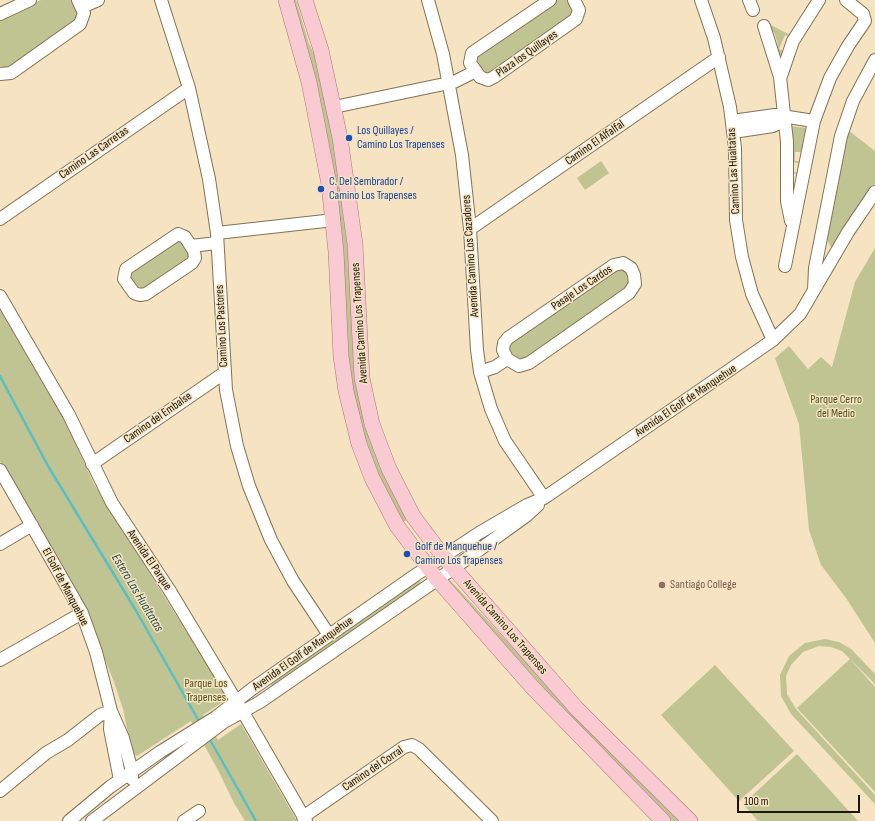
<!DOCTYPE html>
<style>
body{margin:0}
#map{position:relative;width:875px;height:821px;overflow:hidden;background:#f5e3c1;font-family:"Sofia Sans Condensed",sans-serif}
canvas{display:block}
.scale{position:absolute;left:737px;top:795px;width:123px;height:18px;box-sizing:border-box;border:2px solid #1d170a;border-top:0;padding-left:5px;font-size:12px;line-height:14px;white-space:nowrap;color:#1d170a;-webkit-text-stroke:3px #f5e3c1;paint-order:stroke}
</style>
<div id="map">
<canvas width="875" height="821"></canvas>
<div class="scale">100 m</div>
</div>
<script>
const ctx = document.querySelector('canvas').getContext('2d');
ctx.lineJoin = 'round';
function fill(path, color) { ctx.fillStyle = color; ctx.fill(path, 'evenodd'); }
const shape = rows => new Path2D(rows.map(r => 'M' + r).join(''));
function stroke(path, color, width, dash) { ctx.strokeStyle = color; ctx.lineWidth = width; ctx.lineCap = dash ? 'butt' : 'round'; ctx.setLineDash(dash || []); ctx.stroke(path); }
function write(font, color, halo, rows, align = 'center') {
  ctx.font = font + ' "Sofia Sans Condensed",sans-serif'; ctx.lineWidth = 3; ctx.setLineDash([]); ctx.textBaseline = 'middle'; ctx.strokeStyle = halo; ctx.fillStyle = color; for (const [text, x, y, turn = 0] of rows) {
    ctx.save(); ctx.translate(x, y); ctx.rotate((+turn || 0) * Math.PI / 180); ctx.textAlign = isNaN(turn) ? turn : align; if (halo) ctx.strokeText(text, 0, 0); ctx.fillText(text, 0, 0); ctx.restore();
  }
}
const green = shape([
 [41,0,73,0,80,16,76,21,6,70,0,66,0,19],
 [293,0,296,0,309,44,316,58,331,121,347,236,354,363,407,520,403,522,401,520,380,478,363,435,357,412,349,367,330,152,312,67],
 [557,0,569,0,575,11,572,17,488,74,484,74,475,62,476,56],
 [769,24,792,36,791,38,785,35,779,49,785,52,781,57,776,48,778,44,774,32,770,31],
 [790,126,808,128,803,152,795,152,795,161,801,161,799,174,790,173,797,172,798,163,791,162],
 [848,130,875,151,875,184,854,211,832,249,826,238],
 [601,161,609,173,585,190,577,178],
 [177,239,181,240,191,254,189,259,143,290,137,290,127,278,130,272],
 [875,248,875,643,846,598,821,565,809,530,799,424,775,358,789,346,808,369,821,357,832,367,855,282],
 [618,268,627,270,630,286,521,363,509,354,510,344],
 [0,310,66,423,94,484,226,695,224,701,203,715,218,740,241,724,297,821,245,821,234,803,219,772,191,721,137,756,132,752,123,709,114,682,79,594,0,461],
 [418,579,422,584,275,686,272,686,270,683],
 [450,580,596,737,680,821,672,821,593,743,448,581],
 [825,639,839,642,851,649,875,674,875,684,842,651,831,647,819,646,803,652,791,665,786,676,787,694,796,709,875,795,875,804,791,714,781,696,780,675,789,656,805,643],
 [850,659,875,687,875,792,797,708],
 [715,665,794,751,739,801,661,715],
 [797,754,858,821,758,821,743,804]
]);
const stream = shape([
 [0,376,48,466,135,609,200,723],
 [209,738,256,821]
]);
const minor = shape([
 [161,0,189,88,209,179,217,233,226,390,237,446,249,486,271,540,293,581,329,635],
 [428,0,443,54,462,155,470,229,477,350,480,372,491,409,505,441,544,498],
 [550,0,472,53,470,63,480,77,488,80,494,77,576,19,579,10,574,0],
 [701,0,714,38,730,107,735,148,736,220,742,257,752,294,773,340],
 [749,0,753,10],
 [82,7,98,0],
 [0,14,30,0],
 [764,26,780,77,787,142,787,201,791,221],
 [0,74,11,73,80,24,84,13,78,0],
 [781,76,793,41,819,0],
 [334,107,454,82,476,71],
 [732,121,775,115,814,121],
 [733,132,773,126,779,123,783,117],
 [0,219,189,88],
 [470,229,719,57],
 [217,233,334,220],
 [178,234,185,237,194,251,195,258,192,263,146,294,140,295,134,293,124,279,126,269,178,234],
 [191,246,217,243],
 [623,263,631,268,634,275,635,284,629,293,529,363,519,366,507,359,503,350,504,343,508,338,614,265,623,263],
 [785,266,814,121,830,78,848,46,865,21,863,14,846,0],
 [814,290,815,268,841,136,853,101,875,60],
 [0,296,69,415,112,503,170,591,247,719,306,821],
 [480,372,495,367,507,359],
 [92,464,224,373],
 [0,470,82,613,96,652,111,711,123,738,132,771,132,779],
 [0,544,32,525],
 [0,660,82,613],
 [111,711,110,729,120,780],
 [0,791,46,753,68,740,100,715,111,711],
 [303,817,404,747,412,745,419,749,492,821],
 [69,821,110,787,160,752,216,717,252,689,417,574,479,533,527,505,544,498,773,340,800,314,848,232,875,192],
 [92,821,224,722,260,702,454,568,526,516,538,505],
 [184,821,199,811]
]);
const major = shape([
 [286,0,309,82,329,184,336,252,341,356,346,391,359,444,372,478,397,526,437,579,533,688,663,821],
 [305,0,321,50,340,138,355,244,362,378,372,424,389,469,413,516,443,556,577,709,690,821]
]);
const markers = [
 [349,138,4,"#1a4fb4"],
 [321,189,4,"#1a4fb4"],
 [407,554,4,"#1a4fb4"],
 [662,585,4,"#8d6e63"]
];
const streetNames = [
 ["Plaza los Quillayes",527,54,-35],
 ["Camino El Alfalfal",595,143,-35],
 ["Camino Las Carretas",94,153,-35],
 ["Camino Las Hualtatas",734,171,-93],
 ["Avenida Camino Los Cazadores",471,256,-94],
 ["Pasaje Los Cardos",582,288,-34],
 ["Avenida Camino Los Trapenses",360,323,-94],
 ["Camino Los Pastores",222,326,-93],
 ["Avenida El Golf de Manquehue",686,401,-34],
 ["Camino del Embalse",158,418,-35],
 ["Avenida El Parque",149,560,56],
 ["El Golf de Manquehue",65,587,62],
 ["Avenida Camino Los Trapenses",505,627,49],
 ["Avenida El Golf de Manquehue",303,654,-35],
 ["Camino del Corral",373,769,-34]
];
const transitNames = [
 ["Los Quillayes /",357,131],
 ["Camino Los Trapenses",357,145],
 ["C. Del Sembrador /",329,182],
 ["Camino Los Trapenses",329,196],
 ["Golf de Manquehue /",415,547],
 ["Camino Los Trapenses",415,561]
];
const parkNames = [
 ["Parque Cerro",836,400],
 ["del Medio",836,414],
 ["Parque Los",206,684],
 ["Trapenses",206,698]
];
const educationNames = [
 ["Santiago College",670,585]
];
const waterNames = [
 ["Estero Las Hualtatas",137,593,59]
];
fill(green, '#c0c492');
stroke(stream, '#5abec2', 2.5);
stroke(minor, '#837354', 14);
stroke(major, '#aa7578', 16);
stroke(minor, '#fff', 12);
stroke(major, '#facad2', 15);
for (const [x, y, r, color] of markers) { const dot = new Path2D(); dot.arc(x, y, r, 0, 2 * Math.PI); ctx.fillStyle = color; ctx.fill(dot); stroke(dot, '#f5e3c1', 1.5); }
write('12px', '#1d170a', '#f5e3c1', streetNames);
write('12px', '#164399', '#f5e3c1', transitNames, 'left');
write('12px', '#4f511c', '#f5e3c1', parkNames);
write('12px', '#785e54', '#f5e3c1', educationNames, 'left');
write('italic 13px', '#1e4b4d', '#f5e3c1', waterNames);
</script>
